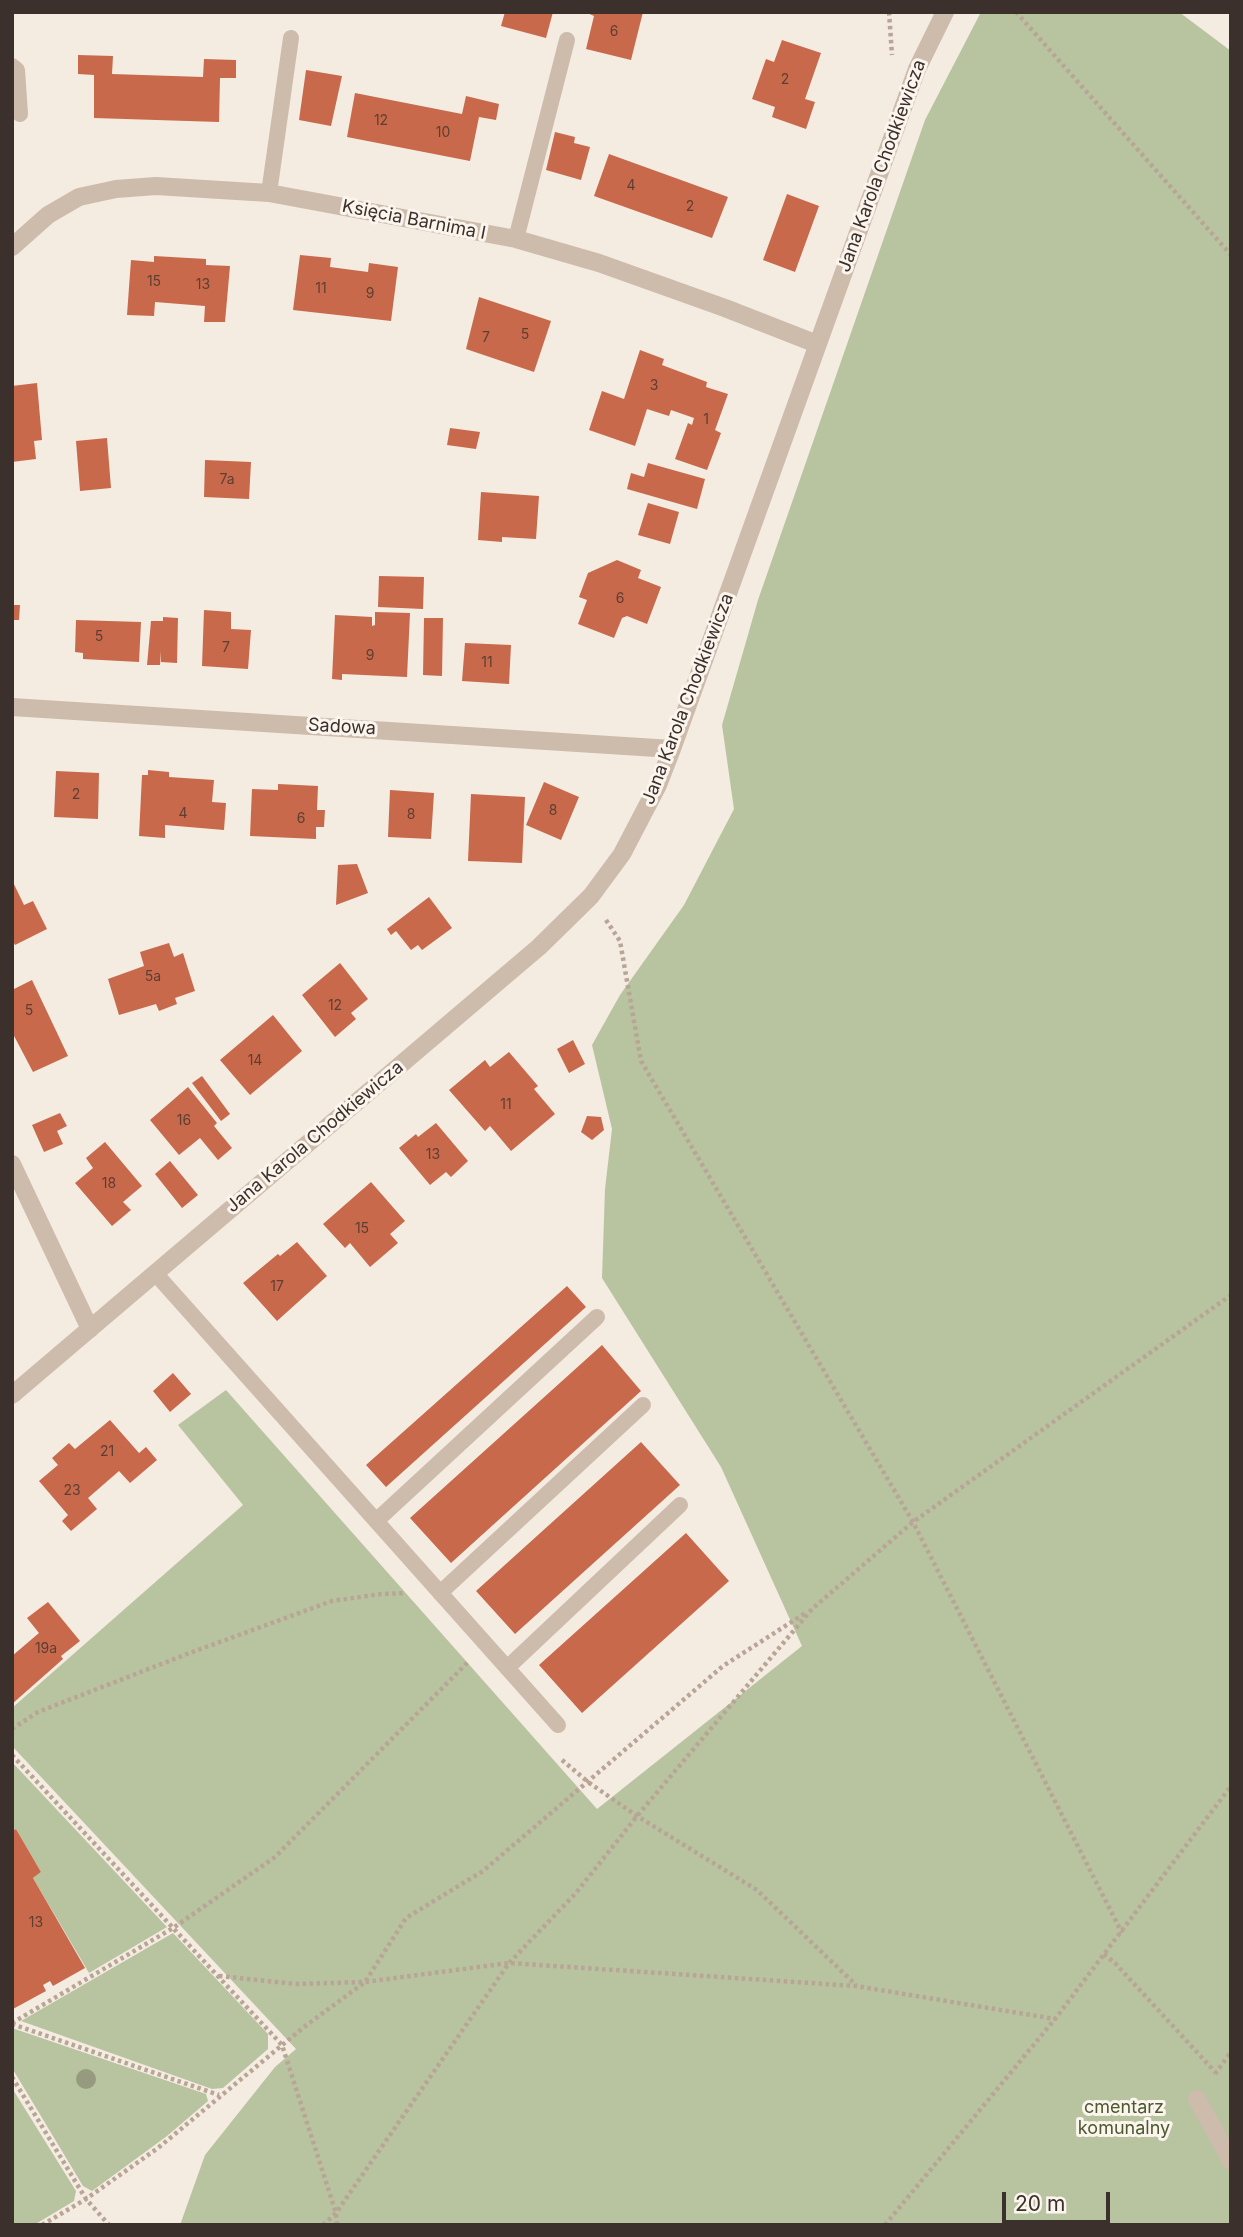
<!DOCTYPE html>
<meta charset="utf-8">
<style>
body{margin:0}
#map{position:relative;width:1243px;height:2237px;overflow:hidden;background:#f4ebe1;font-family:Inter,sans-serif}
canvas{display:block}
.frame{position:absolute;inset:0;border:14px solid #3b302b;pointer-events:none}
.scale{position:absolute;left:1002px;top:2192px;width:108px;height:32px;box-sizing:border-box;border:4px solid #3b302b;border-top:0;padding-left:9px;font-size:21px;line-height:24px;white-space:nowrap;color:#3b302b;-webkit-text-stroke:5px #fbf5ee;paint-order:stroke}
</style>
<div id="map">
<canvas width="1243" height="2237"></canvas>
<div class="frame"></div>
<div class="scale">20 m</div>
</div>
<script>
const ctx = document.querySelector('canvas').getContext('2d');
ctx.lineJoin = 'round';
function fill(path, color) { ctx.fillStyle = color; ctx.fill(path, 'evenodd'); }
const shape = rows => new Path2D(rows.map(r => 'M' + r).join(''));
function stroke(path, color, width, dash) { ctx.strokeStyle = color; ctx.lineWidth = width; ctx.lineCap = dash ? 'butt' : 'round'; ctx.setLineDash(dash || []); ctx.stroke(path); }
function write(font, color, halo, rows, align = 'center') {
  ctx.font = font + ' Inter,sans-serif'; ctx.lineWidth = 6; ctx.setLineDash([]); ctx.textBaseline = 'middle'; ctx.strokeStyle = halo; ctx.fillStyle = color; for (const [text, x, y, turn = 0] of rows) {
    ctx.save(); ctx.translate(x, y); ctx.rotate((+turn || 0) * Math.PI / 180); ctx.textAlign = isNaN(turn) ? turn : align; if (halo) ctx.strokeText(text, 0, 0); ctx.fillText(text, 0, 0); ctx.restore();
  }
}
const green = shape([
 [981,12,1179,12,1231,51,1231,2225,180,2225,205,2155,275,2067,296,2049,12,1746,12,1708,243,1505,178,1425,226,1390,597,1809,802,1646,721,1467,602,1278,605,1189,612,1129,592,1045,620,995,684,905,734,809,722,725,758,600,925,120],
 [12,1762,167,1927,89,1973,33,1878,41,1872,16,1829,12,1831],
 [173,1933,268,2034,268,2049,223,2088,212,2089,21,2021],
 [12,2028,206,2094,208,2101,167,2136,92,2191,83,2186,12,2068],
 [12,2088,76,2191,74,2201,34,2225,12,2225]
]);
const building = shape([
 [505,12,553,12,546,38,501,26],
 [585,12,643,12,631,60,586,49,594,16],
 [782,40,821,53,805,99,815,102,806,129,772,117,775,107,752,99,766,59,774,62],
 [78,55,113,56,112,74,203,77,204,59,236,60,236,78,220,78,219,122,94,118,94,75,78,74],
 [306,70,342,76,331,126,299,120],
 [355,93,462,114,466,96,499,104,496,120,479,117,470,161,347,137],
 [555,132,575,137,574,143,590,147,581,180,546,170],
 [609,154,728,197,712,238,594,196],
 [787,194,819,206,795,272,763,260],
 [300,255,331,258,330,267,368,272,369,263,398,267,391,321,293,310],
 [154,256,206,259,206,265,230,266,225,322,204,322,205,306,155,302,154,316,127,315,131,260,154,262],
 [479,297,551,321,534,372,466,349],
 [640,350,664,359,662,365,707,382,706,387,728,394,715,430,721,433,707,470,675,459,688,423,692,425,694,418,671,410,669,416,647,409,635,446,589,430,602,391,624,399],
 [37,383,42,440,34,441,36,459,12,462,12,386],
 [450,428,480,432,476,449,447,445],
 [107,438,111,488,80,491,76,441],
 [205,460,251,462,249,499,204,497],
 [648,463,705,479,697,509,627,489,631,473,644,477],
 [481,492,539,496,536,539,502,537,502,542,478,540],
 [648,503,679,512,670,544,638,535],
 [617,560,641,570,638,578,661,587,647,624,627,616,622,618,614,638,578,624,587,600,579,597,588,573],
 [379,576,424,577,423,609,378,607],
 [12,605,20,605,19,620,12,620],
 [204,610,231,612,231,629,251,630,248,669,202,666],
 [375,612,410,613,407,677,342,674,342,680,332,679,335,615,372,617,372,626,375,625],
 [163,617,178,618,177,663,161,662,161,651,160,665,147,665,151,621,163,621],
 [424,618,443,618,442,676,423,675],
 [76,620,141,622,139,662,83,659,83,653,75,652],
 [465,643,511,645,509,684,462,681],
 [148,770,169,772,169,777,214,780,212,802,226,803,224,830,165,825,165,838,139,836,142,775,148,775],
 [56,771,99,773,98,819,54,817],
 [544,782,579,797,561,840,526,825],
 [278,784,318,786,317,810,325,810,324,827,316,827,316,839,250,836,252,789,278,790],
 [390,790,434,793,431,839,388,837],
 [471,794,525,797,522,863,468,861],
 [357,864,368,893,336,905,338,865],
 [12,880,24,905,33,901,47,929,15,945,12,939],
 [429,897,452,928,422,950,418,945,411,950,396,931,391,935,387,929],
 [169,943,174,957,183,953,195,991,175,998,177,1004,159,1011,156,1004,119,1015,108,979,144,966,140,952],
 [340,963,368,999,351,1013,356,1019,335,1037,302,995],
 [32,980,68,1056,33,1072,12,1032,12,990],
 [273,1015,302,1051,250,1095,220,1060],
 [573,1040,585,1064,569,1073,557,1049],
 [509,1052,538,1086,534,1089,555,1114,511,1151,490,1126,485,1131,449,1090,485,1060,490,1067],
 [202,1076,230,1114,221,1121,192,1083],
 [188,1087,217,1123,214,1126,232,1148,218,1160,200,1138,179,1155,150,1120],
 [60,1113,67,1126,57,1131,63,1144,44,1152,32,1125],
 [587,1116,601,1117,604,1130,592,1140,581,1132],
 [436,1123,468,1161,451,1177,446,1172,430,1185,399,1148,416,1134,418,1137],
 [105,1142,142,1186,123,1202,131,1210,112,1226,75,1183,93,1168,86,1158],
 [170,1161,198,1195,182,1208,155,1174],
 [371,1182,405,1221,390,1234,398,1243,370,1267,350,1243,345,1248,323,1224],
 [297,1242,327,1276,277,1321,243,1283,278,1254,280,1256],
 [567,1286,586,1307,386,1487,366,1465],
 [602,1345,641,1391,451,1563,410,1518],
 [173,1373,191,1394,170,1412,153,1391],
 [110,1420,139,1453,146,1447,157,1460,130,1483,119,1471,88,1498,97,1509,71,1531,62,1521,68,1515,39,1481,58,1465,52,1458,69,1443,75,1449],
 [641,1442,680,1485,515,1634,476,1591],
 [686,1533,729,1581,582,1713,539,1665],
 [48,1602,80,1641,61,1656,63,1659,12,1704,12,1656,39,1633,27,1618],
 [16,1829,41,1872,33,1878,85,1968,53,1986,50,1981,43,1985,46,1991,13,2009,12,1831]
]);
const path = shape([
 [889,12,892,55],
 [1016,12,1231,255],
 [606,920,620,941,641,1061,913,1522,1122,1933],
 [12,1729,38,1712,187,1654,332,1601,381,1594,406,1593],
 [12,1755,282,2045,336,2213,337,2225],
 [562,1760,588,1782,637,1816,757,1890,856,1985],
 [1104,1954,1115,1963,1216,2073],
 [219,1976,296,1984,365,1982,509,1963,856,1986,1055,2019],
 [12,2023,173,1928,275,1857,469,1661],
 [12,2024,219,2095],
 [1215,2074,1231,2052],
 [12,2077,86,2199,109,2225],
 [42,2225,86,2199,158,2148,304,2027,365,1982,406,1918,483,1871,723,1666,807,1612],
 [323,2225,336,2213,509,1963,576,1893,637,1816,812,1609,913,1522,1231,1295],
 [885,2225,1055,2019,1231,1786]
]);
const lane = shape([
 [12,66,17,70,20,114],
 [269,193,291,38],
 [516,239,567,40],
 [155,1273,558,1725],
 [376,1521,597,1317],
 [440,1593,643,1405],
 [507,1668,680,1505]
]);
const street = shape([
 [12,247,48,215,79,197,116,189,156,186,269,193,516,239,599,263,725,308,817,344],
 [12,707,672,749],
 [12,1164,90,1329],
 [12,1395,539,947,591,896,622,854,658,785,672,749,917,69,945,12],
 [1197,2099,1231,2161]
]);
const trees = [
 [86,2079]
];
const numberNames = [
 ["6",614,32],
 ["2",785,80],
 ["12",381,121],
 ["10",443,133],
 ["4",631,186],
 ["2",690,207],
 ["15",154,282],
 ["13",203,285],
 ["11",321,289],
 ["9",370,294],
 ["5",525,335],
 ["7",486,338],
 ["3",654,386],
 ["1",706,420],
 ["7a",227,480],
 ["6",620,599],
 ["5",99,637],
 ["7",226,648],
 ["9",370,656],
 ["11",487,663],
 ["2",76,795],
 ["8",553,811],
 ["4",183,814],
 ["8",411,815],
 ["6",301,819],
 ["5a",153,977],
 ["12",335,1006],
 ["5",29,1011],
 ["14",255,1061],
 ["11",506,1105],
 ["16",184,1121],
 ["13",433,1155],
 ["18",109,1184],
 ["15",362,1229],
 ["17",277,1287],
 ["21",107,1452],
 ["23",72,1491],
 ["19a",46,1649],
 ["13",36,1923]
];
const streetNames = [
 ["Jana Karola Chodkiewicza",882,166,-70],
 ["Księcia Barnima I",414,220,11],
 ["Jana Karola Chodkiewicza",688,699,-69],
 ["Sadowa",342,727,3],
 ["Jana Karola Chodkiewicza",315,1137,-40]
];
const parkNames = [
 ["cmentarz",1124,2108],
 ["komunalny",1124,2129]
];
fill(green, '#b8c4a0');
fill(building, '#c8694b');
stroke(path, '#b9a596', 4.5, [3.5, 3.5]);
stroke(lane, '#cdbbac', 16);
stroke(street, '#cdbbac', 18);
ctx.fillStyle = '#969b7f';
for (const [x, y] of trees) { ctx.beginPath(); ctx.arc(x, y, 10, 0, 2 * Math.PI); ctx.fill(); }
write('14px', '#5e3e33', null, numberNames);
write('18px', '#3b302b', '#fbf5ee', streetNames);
write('18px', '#4a5a2e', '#fbf5ee', parkNames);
</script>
